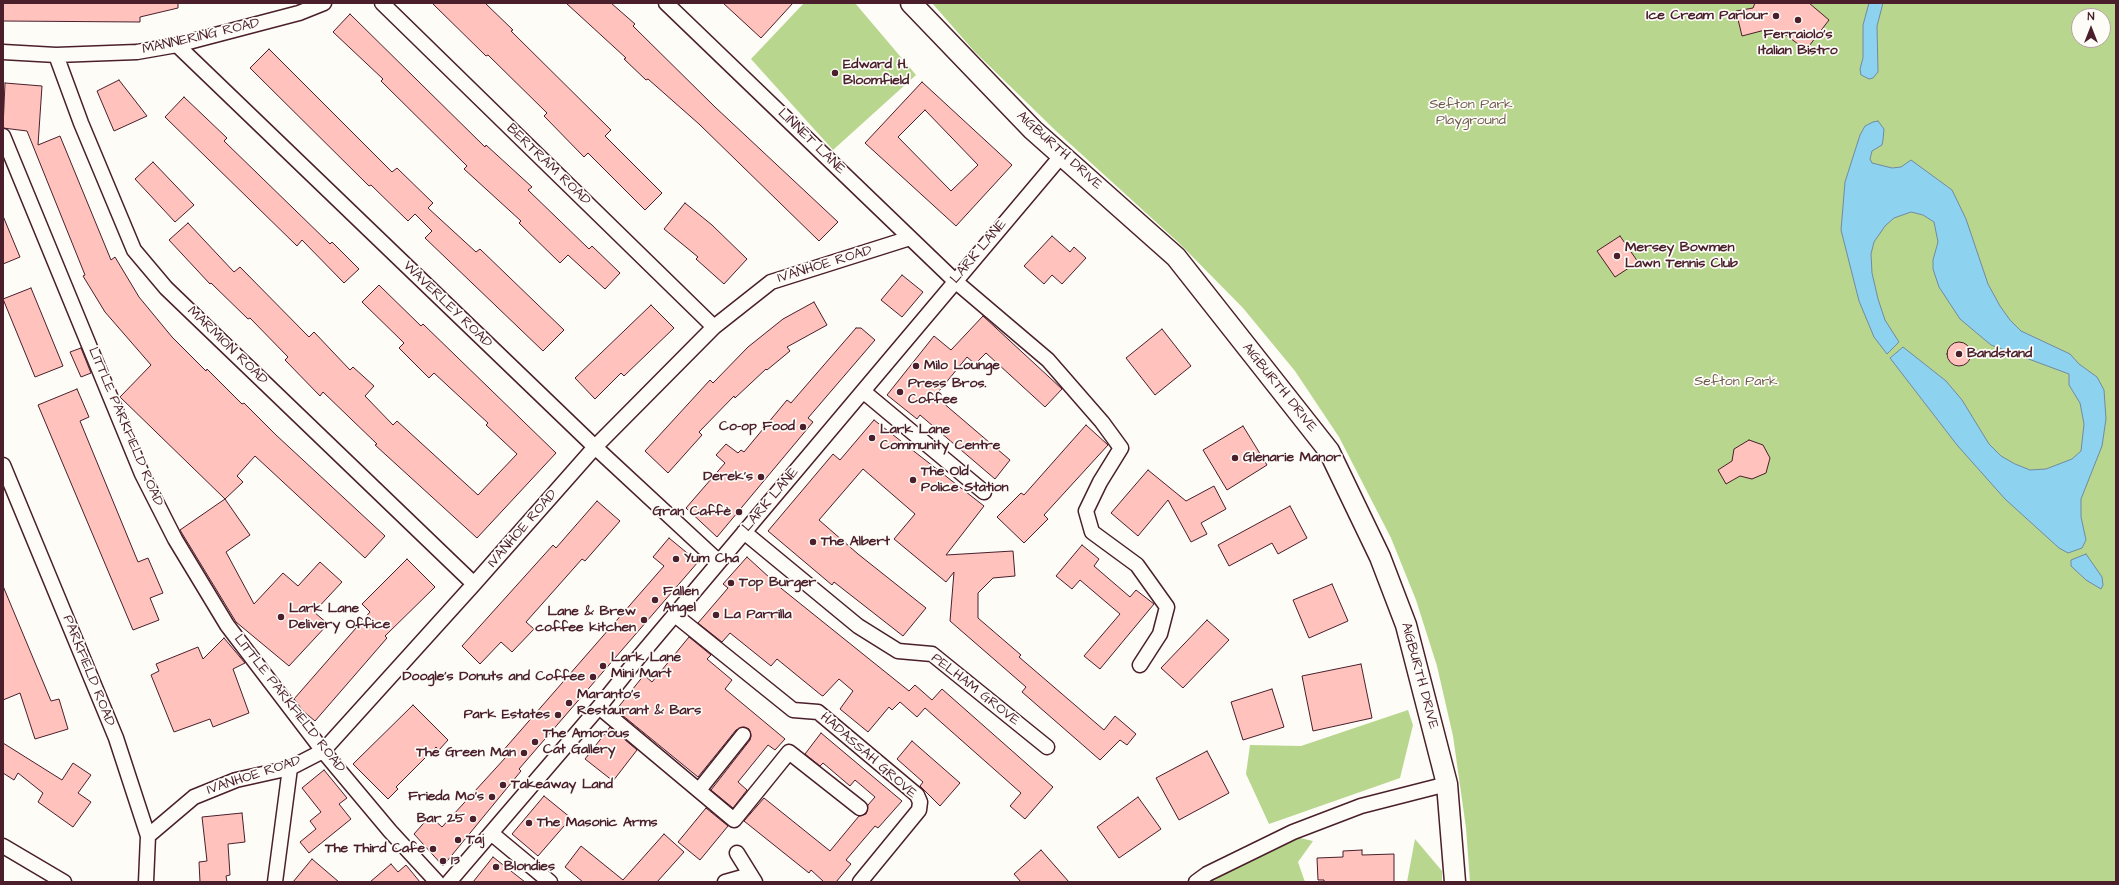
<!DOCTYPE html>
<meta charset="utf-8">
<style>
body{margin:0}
#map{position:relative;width:2119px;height:885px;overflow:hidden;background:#fdfcf7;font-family:"Architects Daughter",sans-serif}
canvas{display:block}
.frame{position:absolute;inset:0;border:4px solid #4a1f2b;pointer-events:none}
.north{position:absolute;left:2071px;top:8px;width:40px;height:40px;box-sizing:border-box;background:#fdfcf7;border:1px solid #b5a4a5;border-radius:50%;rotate:0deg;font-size:11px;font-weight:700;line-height:16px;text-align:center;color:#4a1f2b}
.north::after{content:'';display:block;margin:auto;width:14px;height:18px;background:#4a1f2b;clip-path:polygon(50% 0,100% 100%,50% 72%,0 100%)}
</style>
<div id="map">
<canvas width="2119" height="885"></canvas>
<div class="frame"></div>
<div class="north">N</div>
</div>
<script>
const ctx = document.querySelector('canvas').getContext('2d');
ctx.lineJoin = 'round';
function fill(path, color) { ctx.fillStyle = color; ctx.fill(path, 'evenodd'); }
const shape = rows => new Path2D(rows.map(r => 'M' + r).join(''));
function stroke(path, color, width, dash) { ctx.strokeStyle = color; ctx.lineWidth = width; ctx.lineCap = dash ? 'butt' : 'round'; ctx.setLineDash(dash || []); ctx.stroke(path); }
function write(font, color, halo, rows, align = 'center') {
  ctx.font = font + ' "Architects Daughter",sans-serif'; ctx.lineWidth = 3.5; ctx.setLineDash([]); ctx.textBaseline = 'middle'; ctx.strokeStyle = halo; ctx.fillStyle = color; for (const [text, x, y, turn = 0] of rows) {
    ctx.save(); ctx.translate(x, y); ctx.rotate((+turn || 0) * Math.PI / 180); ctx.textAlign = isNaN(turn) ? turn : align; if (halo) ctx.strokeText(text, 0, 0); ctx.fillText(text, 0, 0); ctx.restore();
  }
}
const green = shape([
 [804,3,855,3,916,75,833,150,751,59],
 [932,3,2116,3,2116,882,1470,882,1466,828,1453,736,1437,666,1416,600,1391,538,1339,437,1295,371,1243,308,1179,243,1056,131,974,51],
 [2079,16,2103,16,2103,40,2079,40],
 [1408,710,1413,725,1400,778,1269,824,1246,774,1250,745,1301,746],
 [1287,835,1313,841,1298,862,1305,882,1200,882],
 [1415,839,1442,871,1442,882,1407,882]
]);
const water = shape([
 [1869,3,1883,3,1877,26,1878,72,1873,78,1869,79,1861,75,1860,69,1863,58,1863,25,1869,3],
 [1878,121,1884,129,1883,140,1882,145,1872,151,1870,159,1872,163,1892,168,1901,167,1911,160,1952,190,1966,219,1988,284,2000,306,2010,320,2021,331,2070,354,2079,364,2097,377,2104,390,2106,419,2102,446,2081,499,2081,517,2086,540,2082,548,2068,553,2059,548,2005,499,1957,445,1890,358,1903,347,1946,381,1962,400,1989,444,2001,456,2015,464,2030,470,2046,469,2072,459,2081,451,2084,424,2080,403,2069,385,2069,374,1991,345,1960,319,1939,287,1933,269,1933,260,1938,242,1934,222,1923,215,1911,212,1894,218,1885,226,1874,242,1871,254,1872,273,1878,299,1885,320,1899,342,1887,354,1874,337,1859,301,1841,230,1845,182,1860,135,1865,126,1873,122,1878,121],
 [2086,554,2102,577,2103,585,2101,589,2086,580,2071,566,2071,560,2086,554]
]);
const building = shape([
 [3,3,178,3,178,8,140,17,140,22,3,21,3,3],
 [432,3,485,3,513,30,511,31,611,130,605,136,662,193,645,210,588,153,584,157,544,116,547,113,488,55,486,56,432,3],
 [566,3,611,3,635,24,633,26,715,107,838,222,819,241,699,124,648,79,646,80,624,59,626,58,566,3],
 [723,3,793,3,761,38,723,3],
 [1755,3,1809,3,1829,20,1806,50,1786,35,1765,30,1742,36,1736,11,1753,8,1755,3],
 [350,14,485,147,486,145,532,187,528,190,589,249,592,246,620,273,605,289,568,255,560,263,519,223,521,221,464,169,467,166,381,81,383,79,333,32,350,14],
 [269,49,392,172,397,168,433,203,428,208,476,252,480,249,564,330,543,351,425,238,432,231,415,214,408,221,371,185,369,186,250,68,269,49],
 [119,80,147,116,114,131,97,91,119,80],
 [922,82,1012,165,956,226,865,143,922,82],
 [925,110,978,165,951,191,898,137,925,110],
 [5,83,42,86,38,145,60,136,111,260,115,257,139,297,172,337,206,371,207,369,242,404,244,403,276,435,385,536,365,558,255,456,237,476,243,482,225,499,120,397,151,365,105,312,83,276,85,275,27,131,3,128,5,83],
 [184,97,227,138,224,141,330,244,332,242,359,269,344,283,302,240,297,246,165,117,184,97],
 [153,162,194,205,175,222,135,179,153,162],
 [685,203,712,225,747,259,724,284,696,259,698,257,664,229,685,203],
 [3,216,20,257,3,264,3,216],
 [188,223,234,272,240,267,309,337,314,332,350,370,353,367,374,386,365,396,393,425,397,421,478,495,517,454,486,425,488,423,434,373,429,378,399,348,404,343,362,302,379,285,421,326,423,324,556,453,477,538,375,445,377,444,323,392,320,396,285,360,288,357,250,318,248,319,211,283,210,284,169,240,188,223],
 [1052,236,1070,252,1074,247,1086,258,1062,284,1052,275,1044,284,1024,266,1052,236],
 [1620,236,1638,262,1615,277,1597,251,1620,236],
 [902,275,923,292,902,317,881,300,902,275],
 [31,288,63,366,35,377,3,299,31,288],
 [814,302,827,325,787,347,790,351,767,370,766,369,735,398,734,396,699,432,702,435,668,473,645,451,710,380,713,383,748,347,783,319,814,302],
 [651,305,674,328,624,376,621,373,595,399,575,378,651,305],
 [983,316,1062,389,1045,407,986,353,975,364,967,357,935,396,1010,460,995,479,920,415,917,419,887,395,934,336,951,350,983,316],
 [856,328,861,328,875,340,808,418,813,422,717,537,686,508,725,463,716,455,726,444,738,453,741,450,744,452,787,400,791,403,856,328],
 [1162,329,1191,366,1155,395,1126,358,1162,329],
 '1947 354a12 12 0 1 1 24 0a12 12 0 1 1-24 0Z',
 [81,348,91,373,81,377,70,352,81,348],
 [77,389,89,417,80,421,138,562,148,558,163,593,150,598,159,620,133,630,38,405,77,389],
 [874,420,984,506,946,555,1013,551,1015,576,993,578,978,593,978,618,1021,655,1019,657,1104,730,1115,716,1136,734,1127,745,1120,740,1100,760,1022,692,1026,687,950,621,954,572,946,582,894,539,915,514,863,469,819,520,858,554,926,608,903,636,834,582,832,585,768,531,833,454,840,460,874,420],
 [1086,425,1108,445,1044,515,1048,519,1024,543,997,517,1021,493,1024,495,1086,425],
 [1243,426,1267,465,1227,490,1203,450,1243,426],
 [1749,440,1763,445,1770,458,1766,473,1752,479,1740,476,1726,484,1718,470,1732,461,1734,449,1749,440],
 [1148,470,1186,501,1214,486,1226,509,1201,523,1207,534,1191,542,1168,500,1138,536,1111,513,1148,470],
 [225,499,250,535,226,552,254,604,283,573,298,586,320,562,342,582,314,612,328,624,289,666,236,622,180,530,225,499],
 [597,501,620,521,585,561,582,559,526,622,534,629,512,652,501,642,480,664,462,646,553,545,556,548,597,501],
 [1290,506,1307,538,1278,554,1272,543,1229,566,1218,545,1290,506],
 [669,538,698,562,519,769,521,771,443,866,414,834,430,816,442,827,506,757,501,753,664,566,653,557,669,538],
 [1082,545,1099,559,1094,566,1130,597,1136,590,1154,604,1100,669,1084,656,1120,614,1080,580,1072,589,1056,576,1082,545],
 [747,557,782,589,909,691,915,685,932,700,942,689,1053,787,1025,819,1010,806,1021,793,925,708,917,717,900,702,892,710,889,707,868,732,840,709,853,691,839,679,823,696,821,695,777,659,771,666,730,633,722,642,698,623,728,588,723,584,747,557],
 [407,559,435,587,385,636,387,638,315,721,303,711,294,699,370,612,362,604,407,559],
 [1332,584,1348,621,1309,638,1293,600,1332,584],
 [3,586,51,701,59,699,68,729,35,739,20,693,3,700,3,586],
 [1207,620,1229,640,1183,688,1161,668,1207,620],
 [689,637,711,655,707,659,732,680,725,689,785,739,775,750,768,745,738,782,747,790,733,808,711,790,750,740,751,736,749,729,744,727,736,730,698,777,616,710,644,675,652,682,689,637],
 [224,638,245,663,233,669,249,713,213,727,210,719,174,732,151,675,159,671,156,664,198,647,203,659,224,638],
 [1361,664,1372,718,1313,731,1302,676,1361,664],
 [1272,689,1284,727,1243,740,1231,702,1272,689],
 [413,705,448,740,439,750,436,747,396,787,398,789,388,799,353,764,413,705],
 [610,727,637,750,613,781,585,759,610,727],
 [821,733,902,801,878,828,875,826,846,860,851,864,836,882,824,882,811,870,809,873,744,821,764,798,830,851,859,816,866,814,868,805,875,797,855,780,850,786,823,763,820,766,805,754,821,733],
 [912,741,960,783,940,806,920,786,923,782,897,759,912,741],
 [3,743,62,780,73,763,91,775,78,793,91,802,73,827,38,802,43,793,18,773,14,780,3,773,3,743],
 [1207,751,1229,793,1179,820,1156,778,1207,751],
 [324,770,347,798,339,804,351,819,309,853,300,842,316,829,310,821,321,812,302,788,324,770],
 [544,796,571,818,538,856,512,834,544,796],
 [1138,797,1161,829,1119,858,1097,827,1138,797],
 [706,808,728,826,700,860,678,842,706,808],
 [242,813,245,842,228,844,230,875,226,876,227,882,200,882,199,862,207,861,202,817,242,813],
 [664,834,684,852,657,882,583,882,565,867,581,846,623,880,664,834],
 [1041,850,1069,882,1021,882,1014,874,1041,850],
 [1362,850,1362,855,1394,854,1394,882,1324,882,1324,880,1318,880,1317,858,1343,857,1343,851,1362,850],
 [493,857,525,882,473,882,493,857],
 [312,859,339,882,293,882,312,859],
 [391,864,398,872,406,865,420,882,370,882,391,864]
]);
const street = shape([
 [382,3,714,327],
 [666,3,955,281,1048,360,1102,422,1121,448,1100,482,1086,511,1092,532,1137,565,1167,607,1160,634,1140,665],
 [177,45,595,447,719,562],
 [3,52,56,55,137,52,177,45,299,13,324,3],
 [56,55,81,123,134,250,166,288,474,584],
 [3,136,142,474,175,539,227,625,323,751,390,831,437,882],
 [864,392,984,492],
 [3,465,116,738,148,836,146,882],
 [744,532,858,626,898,651,932,654,1047,747],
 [675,615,793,710,818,712,917,795,920,802,919,810,860,882],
 [599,707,734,820,789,752,860,808],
 [699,790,743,735],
 [491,833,550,882],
 [148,836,194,797,236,780,290,768,323,751,474,584,595,447,714,327,771,282,910,238],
 [3,846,64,882],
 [737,853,755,882],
 [275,882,290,768],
 [449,882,599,707,639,657,1062,155],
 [725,882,750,875],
 [1196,882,1207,874,1293,832,1361,806,1447,784]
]);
const secondary = shape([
 [911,3,1033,130,1176,257,1329,451,1380,557,1406,625,1447,784,1455,882]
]);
const markers = [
 [1776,16,4,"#4a1f2b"],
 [1798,20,4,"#4a1f2b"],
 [835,73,4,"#4a1f2b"],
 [1617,256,4,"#4a1f2b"],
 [1959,354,4,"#4a1f2b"],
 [916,366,4,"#4a1f2b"],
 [900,392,4,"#4a1f2b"],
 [803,427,4,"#4a1f2b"],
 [872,438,4,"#4a1f2b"],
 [1235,458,4,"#4a1f2b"],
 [761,477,4,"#4a1f2b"],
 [913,480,4,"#4a1f2b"],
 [739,512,4,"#4a1f2b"],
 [813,542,4,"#4a1f2b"],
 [676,559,4,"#4a1f2b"],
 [731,583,4,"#4a1f2b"],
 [655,600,4,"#4a1f2b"],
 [716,615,4,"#4a1f2b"],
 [281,617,4,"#4a1f2b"],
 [644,620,4,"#4a1f2b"],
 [603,666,4,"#4a1f2b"],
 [593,677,4,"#4a1f2b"],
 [569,703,4,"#4a1f2b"],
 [558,715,4,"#4a1f2b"],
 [535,742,4,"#4a1f2b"],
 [524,753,4,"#4a1f2b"],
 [503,785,4,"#4a1f2b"],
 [492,797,4,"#4a1f2b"],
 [473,819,4,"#4a1f2b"],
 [529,823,4,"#4a1f2b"],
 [458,840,4,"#4a1f2b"],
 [433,849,4,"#4a1f2b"],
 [443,861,4,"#4a1f2b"],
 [496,867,4,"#4a1f2b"]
];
const poiNames = [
 ["Ice Cream Parlour",1768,16,"right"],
 ["Ferraiolo's",1798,35,"center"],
 ["Italian Bistro",1798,51,"center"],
 ["Edward H.",843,65],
 ["Bloomfield",843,81],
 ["Mersey Bowmen",1625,248],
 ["Lawn Tennis Club",1625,264],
 ["Bandstand",1967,354],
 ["Milo Lounge",924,366],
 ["Press Bros.",908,384],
 ["Coffee",908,400],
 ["Co-op Food",795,427,"right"],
 ["Lark Lane",880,430],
 ["Community Centre",880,446],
 ["Glenarie Manor",1243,458],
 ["The Old",921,472],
 ["Police Station",921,488],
 ["Derek's",753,477,"right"],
 ["Gran Caffè",731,512,"right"],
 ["The Albert",821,542],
 ["Yum Cha",684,559],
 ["Top Burger",739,583],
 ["Fallen",663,592],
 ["Angel",663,608],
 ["Lark Lane",289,609],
 ["Delivery Office",289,625],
 ["Lane & Brew",636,612,"right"],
 ["coffee kitchen",636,628,"right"],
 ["La Parrilla",724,615],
 ["Lark Lane",611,658],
 ["Mini Mart",611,674],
 ["Doogle's Donuts and Coffee",585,677,"right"],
 ["Maranto's",577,695],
 ["Restaurant & Bars",577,711],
 ["Park Estates",550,715,"right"],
 ["The Amorous",543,734],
 ["Cat Gallery",543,750],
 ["The Green Man",516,753,"right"],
 ["Takeaway Land",511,785],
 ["Frieda Mo's",484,797,"right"],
 ["Bar 25",465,819,"right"],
 ["The Masonic Arms",537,823],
 ["Taj",466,840],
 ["The Third Cafe",425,849,"right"],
 ["13",451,861],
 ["Blondies",504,867]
];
const streetNames = [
 ["MANNERING ROAD",201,37,-13],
 ["LINNET LANE",811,142,44],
 ["AIGBURTH DRIVE",1059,151,42],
 ["BERTRAM ROAD",548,165,44],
 ["LARK LANE",979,252,-50],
 ["IVANHOE ROAD",825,265,-17],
 ["WAVERLEY ROAD",447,305,44],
 ["MARMION ROAD",227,346,44],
 ["AIGBURTH DRIVE",1279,388,51],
 ["LITTLE PARKFIELD ROAD",125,427,67],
 ["LARK LANE",771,500,-50],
 ["IVANHOE ROAD",523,529,-49],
 ["PARKFIELD ROAD",88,671,68],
 ["AIGBURTH DRIVE",1419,676,75],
 ["PELHAM GROVE",975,690,38],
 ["LITTLE PARKFIELD ROAD",289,704,52],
 ["HADASSAH GROVE",868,756,41],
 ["IVANHOE ROAD",254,776,-18]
];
const parkNames = [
 ["Sefton Park",1471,105],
 ["Playground",1471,121],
 ["Sefton Park",1736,382]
];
fill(green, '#b8d68e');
fill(water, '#8dd2ef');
stroke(water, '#728aa1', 1);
fill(building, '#ffc2bd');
stroke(building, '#4a1f2b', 1);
stroke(street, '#4a1f2b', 17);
stroke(secondary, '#4a1f2b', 23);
stroke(street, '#fdfcf7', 14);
stroke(secondary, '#fdfcf7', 20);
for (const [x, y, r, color] of markers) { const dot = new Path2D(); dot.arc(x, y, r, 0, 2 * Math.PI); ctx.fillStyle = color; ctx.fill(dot); stroke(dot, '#fdfcf7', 1.5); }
write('bold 14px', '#4a1f2b', '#fdfcf7', poiNames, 'left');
write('14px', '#4a1f2b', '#fdfcf7', streetNames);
write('14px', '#6b5649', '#fdfcf7', parkNames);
</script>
